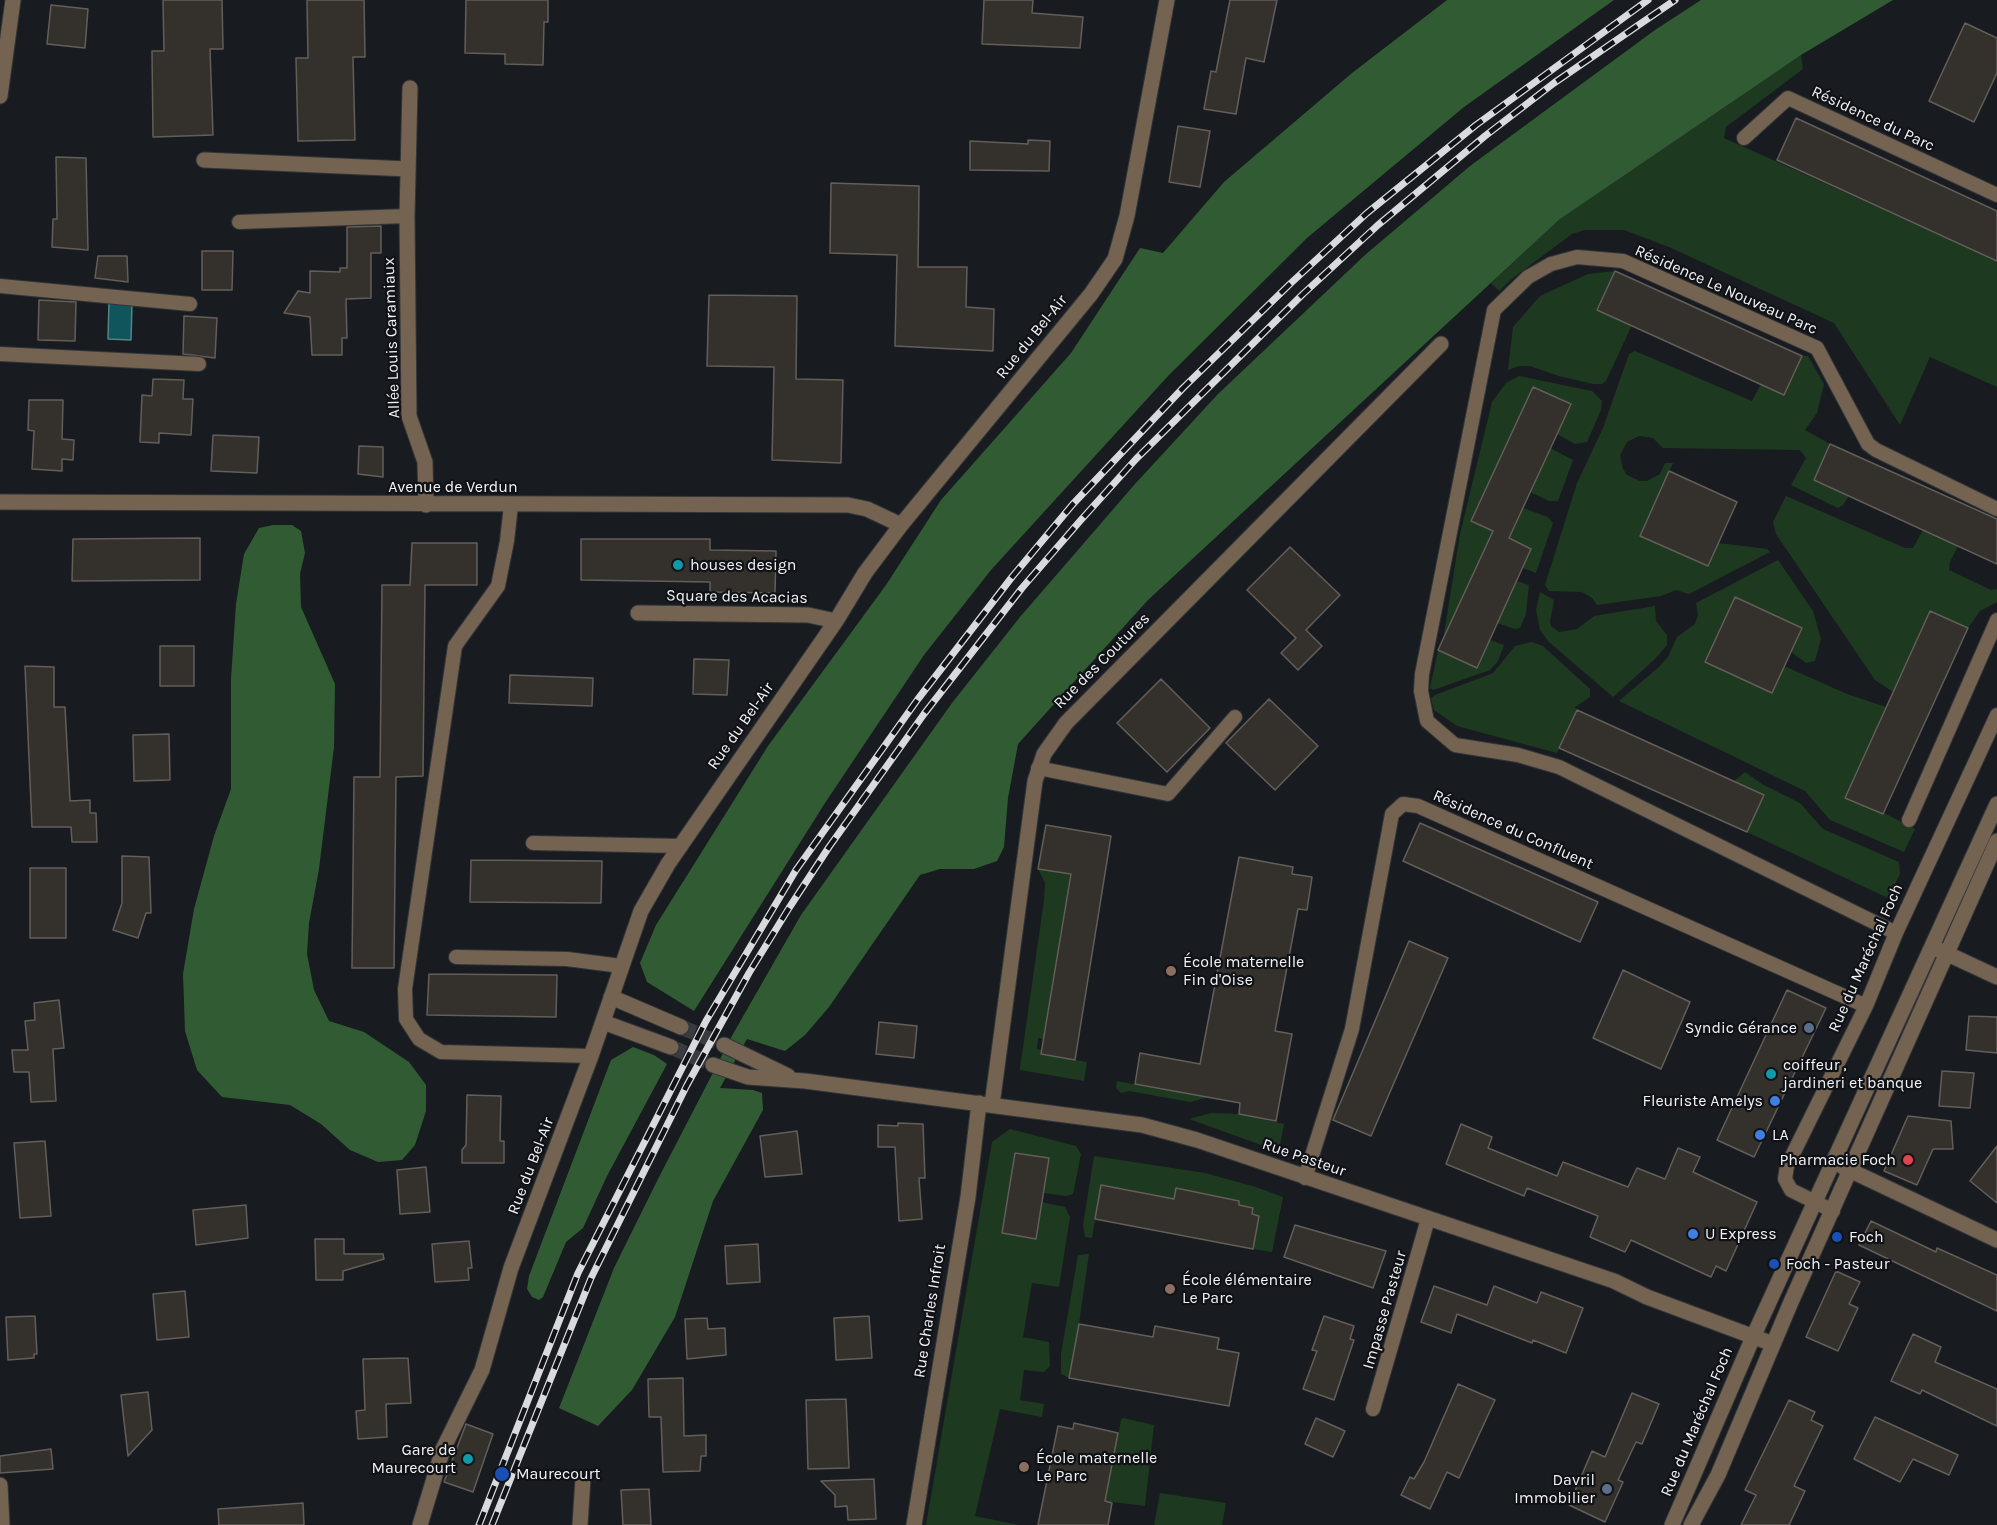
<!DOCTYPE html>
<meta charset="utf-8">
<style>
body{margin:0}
canvas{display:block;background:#181b20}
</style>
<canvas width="1997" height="1525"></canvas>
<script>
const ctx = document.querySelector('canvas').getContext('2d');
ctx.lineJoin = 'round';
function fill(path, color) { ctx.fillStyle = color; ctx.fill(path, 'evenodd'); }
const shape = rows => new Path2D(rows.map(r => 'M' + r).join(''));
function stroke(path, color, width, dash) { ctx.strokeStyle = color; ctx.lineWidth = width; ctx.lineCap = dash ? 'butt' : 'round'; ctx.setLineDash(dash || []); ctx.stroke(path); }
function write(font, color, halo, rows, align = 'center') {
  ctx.font = font + ' Karla,sans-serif'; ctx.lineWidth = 4.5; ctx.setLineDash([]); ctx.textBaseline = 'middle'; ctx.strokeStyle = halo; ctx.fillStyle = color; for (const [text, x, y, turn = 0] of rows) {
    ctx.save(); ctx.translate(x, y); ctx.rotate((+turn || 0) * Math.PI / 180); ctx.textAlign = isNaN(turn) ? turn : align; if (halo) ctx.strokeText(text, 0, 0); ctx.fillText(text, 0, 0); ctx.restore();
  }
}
const green = shape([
 [1801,55,1803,69,1726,127,1724,138,1997,261,1997,387,1930,357,1900,425,1834,323,1669,247,1624,230,1585,230,1572,234,1513,278,1499,291,1491,283,1560,219,1717,108],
 [1615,271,1597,309,1632,325,1606,381,1602,384,1593,384,1559,376,1530,366,1519,366,1508,370,1513,327,1540,296,1588,274],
 [1635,351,1752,401,1761,384,1802,356,1808,356,1824,384,1817,413,1805,430,1830,444,1814,480,1849,496,1843,505,1838,508,1791,485,1806,458,1800,450,1663,448,1653,438,1639,436,1627,442,1620,455,1623,469,1627,475,1640,481,1647,481,1660,474,1665,463,1673,463,1640,536,1707,566,1718,543,1767,549,1770,552,1689,594,1676,590,1661,596,1597,605,1592,598,1582,592,1549,591,1545,585,1577,483,1603,428,1629,354],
 [1519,376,1592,391,1602,401,1601,410,1587,442,1575,444,1557,434,1571,404,1533,387,1472,520,1493,531,1443,640,1460,534,1492,402,1506,383],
 [1550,448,1573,460,1558,501,1549,501,1530,492],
 [1786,496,1905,548,1913,548,1923,530,1958,546,1950,562,1949,570,1991,590,1997,589,1997,602,1980,611,1968,628,1930,611,1893,692,1875,680,1776,534,1773,522],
 [1523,508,1548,517,1553,523,1536,573,1523,568,1531,549,1509,538],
 [1778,560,1813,611,1821,639,1815,661,1806,663,1791,652,1735,598,1705,662,1772,693,1784,666,1847,694,1886,707,1845,797,1884,813,1915,829,1904,852,1830,820,1805,791,1619,701,1660,666,1668,657,1677,637,1695,624,1698,615,1696,603],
 [1517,581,1529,585,1526,614,1520,628,1515,629,1497,623],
 [1540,592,1554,600,1550,622,1551,626,1559,632,1577,629,1594,616,1655,606,1656,621,1667,635,1667,645,1655,659,1613,697,1549,642,1540,630,1536,610],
 [1490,640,1504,645,1498,661,1490,670,1433,690,1430,688,1438,650,1477,668],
 [1532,642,1543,646,1590,689,1590,697,1575,707,1577,710,1557,753,1457,726,1434,710,1431,699,1435,695,1493,673,1515,646],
 [1745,772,1762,784,1800,803,1823,829,1899,862,1900,874,1888,898,1747,832,1764,795,1734,781],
 [1038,869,1071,874,1044,1039,1038,1038,1037,1049,1042,1050,1041,1054,1087,1062,1084,1081,1020,1070,1020,1068,1044,900,1045,883],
 [1117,1081,1209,1097,1190,1102,1129,1091,1121,1093,1116,1088],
 [1211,1113,1239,1114,1284,1124,1280,1145,1275,1150,1189,1119],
 [1010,1129,1076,1146,1081,1154,1073,1194,1066,1196,1044,1193,1049,1158,1015,1153,1003,1233,1036,1239,1042,1202,1065,1207,1070,1217,1059,1287,1032,1283,1023,1337,1049,1342,1050,1366,1044,1372,1024,1370,1020,1400,1044,1404,1042,1417,1000,1409,975,1516,1019,1525,926,1525,992,1142],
 [1094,1156,1205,1173,1256,1187,1283,1197,1272,1252,1253,1249,1259,1216,1252,1214,1253,1208,1239,1205,1239,1201,1177,1188,1174,1199,1101,1186,1092,1238,1085,1237,1083,1225],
 [1089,1254,1079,1324,1069,1378,1061,1374,1061,1354,1078,1255],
 [1123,1418,1154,1425,1145,1506,1105,1501,1121,1420],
 [1160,1493,1226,1503,1222,1525,1154,1525]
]);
const forest = shape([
 [1447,0,1614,0,1464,107,1307,238,1168,376,991,570,924,655,825,803,694,1011,647,982,640,963,656,925,768,746,886,585,941,500,1071,353,1140,248,1163,253,1224,182,1352,73],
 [1701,0,1893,0,1801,55,1560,219,1148,600,1018,744,1008,798,1004,847,997,861,974,869,940,869,920,875,829,1007,805,1035,785,1051,747,1039,720,1088,753,1090,762,1093,763,1110,713,1201,675,1317,632,1390,598,1426,559,1408,614,1268,658,1179,733,1034,801,915,952,703,1020,617,1135,484,1218,394,1365,255,1470,166,1655,30],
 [273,525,292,525,301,531,305,553,300,574,301,607,335,684,334,747,319,869,309,923,307,954,314,990,329,1021,364,1032,409,1062,426,1085,426,1111,415,1145,402,1160,378,1162,350,1150,321,1124,290,1105,222,1097,197,1070,185,1031,183,974,194,909,214,836,231,789,231,679,236,604,244,554,259,528],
 [633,1047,654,1055,667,1064,607,1176,583,1228,566,1242,543,1297,539,1300,532,1297,527,1289,529,1276,611,1060]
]);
const water = shape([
 [109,302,132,303,131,340,108,339,109,302]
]);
const building = shape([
 [163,0,222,0,223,49,210,49,213,135,153,137,152,51,164,51,163,0],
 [307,0,364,0,365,57,353,57,355,140,298,141,296,58,308,58,307,0],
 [466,0,548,0,548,22,544,22,543,65,505,64,505,54,465,53,466,0],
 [984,0,1033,0,1032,13,1083,17,1080,48,982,44,984,0],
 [1230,0,1277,0,1264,62,1246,58,1236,114,1204,109,1211,71,1216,72,1230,0],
 [51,5,88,9,85,48,47,44,51,5],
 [1965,23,1997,38,1997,73,1974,122,1929,101,1965,23],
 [1796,118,1997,211,1997,261,1777,160,1796,118],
 [1178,126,1210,131,1200,187,1169,182,1178,126],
 [1028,140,1050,141,1049,171,970,170,970,141,1028,144,1028,140],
 [56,157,86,158,88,250,52,247,53,219,57,219,56,157],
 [831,183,919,186,918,267,967,267,966,307,994,309,993,351,895,346,897,255,830,253,831,183],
 [381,226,381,253,371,253,371,298,346,299,347,338,342,338,342,355,312,355,310,317,284,313,298,291,310,293,310,271,340,272,340,268,347,268,347,227,381,226],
 [202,251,233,251,232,290,202,290,202,251],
 [98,256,127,256,128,282,95,278,98,256],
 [1615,271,1802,356,1784,395,1597,310,1615,271],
 [709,295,797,296,796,379,843,380,841,463,772,460,774,367,707,366,709,295],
 [39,300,76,302,75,341,38,340,39,300],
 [184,316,217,318,215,358,183,354,184,316],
 [153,379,184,380,183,399,193,399,191,435,159,433,159,443,140,442,142,395,152,396,153,379],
 [1533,387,1571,404,1509,538,1531,549,1477,668,1438,650,1493,531,1471,521,1533,387],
 [29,400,63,400,62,439,74,440,73,460,62,459,62,471,32,469,34,431,28,430,29,400],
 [213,435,259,437,257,473,211,471,213,435],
 [1830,444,1997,519,1997,564,1814,480,1830,444],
 [359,446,383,447,383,477,358,474,359,446],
 [1669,471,1737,502,1708,566,1640,536,1669,471],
 [200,538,200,580,72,581,73,539,200,538],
 [581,539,710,539,710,550,776,551,775,593,710,592,710,582,581,580,581,539],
 [412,543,477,543,477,585,425,585,423,776,396,777,394,968,352,968,354,777,380,777,382,585,410,585,412,543],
 [1290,547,1340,595,1306,630,1322,646,1298,670,1281,653,1296,638,1247,590,1290,547],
 [1735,597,1802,628,1772,693,1705,662,1735,597],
 [1930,611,1968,628,1883,814,1845,798,1930,611],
 [160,646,194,646,194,686,160,686,160,646],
 [694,659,729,660,727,695,693,694,694,659],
 [25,666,54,667,54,707,65,707,70,801,90,800,90,813,96,813,97,842,72,842,71,827,32,827,25,666],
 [510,675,593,678,592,706,509,703,510,675],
 [1161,679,1210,728,1167,772,1117,723,1161,679],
 [1269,699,1318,746,1275,790,1226,743,1269,699],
 [1577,710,1764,795,1747,832,1559,748,1577,710],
 [169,734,170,780,134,781,133,735,169,734],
 [1420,823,1598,902,1580,942,1403,861,1420,823],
 [1046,825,1111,836,1075,1060,1041,1054,1071,874,1038,869,1046,825],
 [122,856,149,857,151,913,146,913,138,938,113,930,122,903,122,856],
 [1239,857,1293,867,1292,874,1312,877,1307,910,1298,909,1275,1031,1292,1034,1276,1121,1239,1114,1240,1103,1135,1084,1140,1053,1200,1064,1239,857],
 [471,860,602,861,601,903,470,902,471,860],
 [30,868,66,868,66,938,30,938,30,868],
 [1409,941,1448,958,1371,1136,1333,1120,1409,941],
 [1623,970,1690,1002,1661,1069,1593,1038,1623,970],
 [429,974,557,975,556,1017,427,1015,429,974],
 [1787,990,1826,1008,1754,1157,1717,1140,1787,990],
 [59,1000,64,1048,53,1049,56,1101,31,1102,29,1072,14,1072,12,1050,28,1050,25,1021,35,1020,34,1003,59,1000],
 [1969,1016,1997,1017,1997,1053,1966,1050,1969,1016],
 [879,1022,917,1026,914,1058,876,1054,879,1022],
 [1942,1071,1974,1073,1970,1108,1939,1106,1942,1071],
 [467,1095,501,1096,500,1141,504,1141,504,1163,462,1163,462,1150,466,1145,467,1095],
 [1908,1116,1951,1121,1953,1149,1933,1149,1917,1185,1884,1171,1908,1116],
 [898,1123,923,1124,925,1178,919,1178,922,1219,899,1221,895,1147,878,1147,878,1125,898,1126,898,1123],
 [1461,1124,1492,1137,1488,1148,1557,1176,1563,1162,1628,1187,1637,1168,1665,1179,1678,1148,1700,1157,1693,1172,1757,1202,1726,1271,1716,1266,1711,1277,1631,1240,1625,1252,1590,1237,1598,1216,1527,1188,1524,1196,1446,1164,1461,1124],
 [797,1131,802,1174,765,1177,760,1136,797,1131],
 [45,1141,51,1216,20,1218,14,1143,45,1141],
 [1997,1146,1997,1203,1970,1181,1997,1146],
 [1015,1153,1049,1158,1036,1239,1002,1233,1015,1153],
 [426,1167,430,1212,400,1214,397,1170,426,1167],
 [1101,1185,1174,1199,1176,1188,1239,1201,1239,1205,1253,1208,1252,1214,1259,1216,1253,1249,1095,1219,1101,1185],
 [246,1205,248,1238,196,1245,193,1210,246,1205],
 [1871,1221,1936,1252,1937,1248,1997,1275,1997,1311,1859,1245,1871,1221],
 [1295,1225,1386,1251,1373,1288,1284,1257,1295,1225],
 [315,1239,344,1239,344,1254,383,1254,384,1259,343,1271,343,1280,316,1280,315,1239],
 [469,1241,472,1268,468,1268,469,1280,435,1282,432,1244,469,1241],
 [758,1244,760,1282,727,1284,725,1246,758,1244],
 [1836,1271,1860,1282,1849,1304,1858,1308,1838,1351,1806,1337,1836,1271],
 [1434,1286,1487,1305,1494,1286,1537,1303,1541,1292,1583,1308,1566,1353,1533,1340,1532,1343,1457,1314,1451,1333,1421,1322,1434,1286],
 [185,1291,189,1337,157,1340,153,1294,185,1291],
 [35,1316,37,1354,34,1354,34,1358,8,1360,6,1317,35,1316],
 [869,1316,872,1358,836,1360,834,1318,869,1316],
 [1324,1316,1354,1326,1350,1339,1354,1340,1334,1400,1303,1389,1317,1351,1312,1350,1324,1316],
 [707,1318,708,1329,725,1328,726,1355,687,1359,685,1319,707,1318],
 [1079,1324,1153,1337,1155,1326,1219,1338,1217,1349,1239,1353,1229,1406,1069,1378,1079,1324],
 [1913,1334,1941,1347,1935,1362,1997,1389,1997,1426,1922,1390,1920,1394,1891,1381,1913,1334],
 [408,1358,411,1403,386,1404,387,1437,358,1439,356,1411,365,1410,363,1359,408,1358],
 [683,1378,684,1436,706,1435,706,1456,701,1456,700,1471,663,1472,661,1417,649,1417,648,1379,683,1378],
 [1458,1384,1495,1400,1459,1478,1447,1472,1430,1509,1401,1495,1410,1477,1414,1479,1424,1462,1458,1384],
 [148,1392,152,1430,128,1456,121,1395,148,1392],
 [1632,1393,1659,1404,1642,1444,1636,1442,1618,1480,1623,1482,1605,1522,1569,1505,1592,1451,1605,1457,1632,1393],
 [846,1399,849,1468,808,1469,806,1400,846,1399],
 [1789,1400,1815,1412,1811,1420,1823,1426,1794,1486,1805,1491,1789,1525,1741,1525,1756,1495,1745,1490,1789,1400],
 [1875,1417,1958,1455,1949,1475,1913,1459,1900,1482,1854,1459,1875,1417],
 [1316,1418,1345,1431,1333,1457,1305,1444,1316,1418],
 [1074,1423,1118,1433,1105,1501,1112,1503,1108,1525,1038,1525,1058,1426,1073,1429,1074,1423],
 [466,1424,493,1434,473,1492,444,1482,466,1424],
 [51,1449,53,1469,0,1473,0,1456,51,1449],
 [874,1479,876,1519,848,1520,847,1506,835,1507,835,1495,821,1481,874,1479],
 [649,1489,651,1525,623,1525,621,1490,649,1489],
 [303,1503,304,1525,219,1525,218,1509,303,1503]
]);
const minorTunnel = shape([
 [681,1027,724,1045],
 [671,1047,713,1065]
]);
const service = shape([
 [1744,138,1788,98,1997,195],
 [239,222,407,216],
 [0,286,190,304],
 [0,354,199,364],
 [511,505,507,541,498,586,455,646,405,989,406,1019,419,1039,441,1052,591,1056],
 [1038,768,1168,794,1235,717],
 [1909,820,1997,620],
 [533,843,681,846],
 [1896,933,1559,767,1518,755,1455,745,1427,721,1421,691,1422,674,1494,310,1528,277,1551,264,1577,257,1623,261,1817,348,1868,444,1876,450,1997,509],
 [456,957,567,959,621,966],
 [1305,1178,1352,1029,1392,814,1403,804,1418,806,1866,1006],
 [1833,1211,1791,1190,1785,1179,1787,1166,1866,1006,1896,933,1997,715],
 [1373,1409,1428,1219]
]);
const minor = shape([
 [410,88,407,216,409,416,425,462,426,505],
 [204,160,408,169],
 [0,502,848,505,867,509,901,525],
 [638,613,808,615,836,621],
 [1937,949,1997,977],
 [611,997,681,1027],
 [603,1022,671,1047],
 [724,1045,788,1076],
 [713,1065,748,1077,805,1081,1142,1125,1197,1140,1614,1281,1647,1297,1773,1344],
 [992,1105,1035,781,1044,754,1066,723,1441,344],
 [1843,1167,1997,1240],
 [420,1525,443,1449,482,1370,511,1268,591,1056,641,911,668,864,836,621,865,573,901,525,1091,294,1115,259,1127,216,1167,0],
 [580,1525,583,1478],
 [914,1525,968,1197,979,1103],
 [1672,1525,1754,1335,1997,804],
 [1691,1525,1718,1475,1791,1302,1997,841]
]);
const tertiary = shape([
 [0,96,13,0],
 [0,1485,2,1525]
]);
const rail = shape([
 [479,1525,578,1273,706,1021,796,870,918,699,1012,577,1073,504,1183,388,1291,283,1367,213,1476,125,1648,0],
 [492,1525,591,1278,687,1085,749,973,789,908,829,847,924,714,1022,588,1080,521,1136,459,1303,294,1378,225,1485,136,1554,83,1675,0]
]);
const markers = [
 [678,565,6,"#0f9aa8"],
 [1171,971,6,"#8d6e63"],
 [1809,1028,6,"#5c6f8a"],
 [1771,1074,6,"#0f9aa8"],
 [1775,1101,6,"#3f7fe0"],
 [1760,1135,6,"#3f7fe0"],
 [1908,1160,6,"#e0444e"],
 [1693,1234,6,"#3f7fe0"],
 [1837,1237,6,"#1a4fb4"],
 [1774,1264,6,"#1a4fb4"],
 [1170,1289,6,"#8d6e63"],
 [468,1459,6,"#0f9aa8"],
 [1024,1467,6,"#8d6e63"],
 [502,1474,8,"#1a4fb4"],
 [1607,1489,6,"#5c6f8a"]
];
const streetNames = [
 ["Résidence du Parc",1873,119,25],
 ["Résidence Le Nouveau Parc",1726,290,24],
 ["Rue du Bel-Air",1032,337,-51],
 ["Allée Louis Caramiaux",392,338,-92],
 ["Avenue de Verdun",453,487],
 ["Square des Acacias",737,597,1],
 ["Rue des Coutures",1102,661,-45],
 ["Rue du Bel-Air",741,726,-55],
 ["Résidence du Confluent",1513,830,24],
 ["Rue du Maréchal Foch",1866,958,-66],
 ["Rue Pasteur",1304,1158,19],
 ["Rue du Bel-Air",531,1166,-69],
 ["Impasse Pasteur",1385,1310,-74],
 ["Rue Charles Infroit",930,1311,-81],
 ["Rue du Maréchal Foch",1697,1422,-67]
];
const poiNames = [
 ["houses design",690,565],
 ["École maternelle",1183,962],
 ["Fin d'Oise",1183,980],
 ["Syndic Gérance",1797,1028,"right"],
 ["coiffeur ,",1783,1065],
 ["jardineri et banque",1783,1083],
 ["Fleuriste Amelys",1763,1101,"right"],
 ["LA",1772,1135],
 ["Pharmacie Foch",1896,1160,"right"],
 ["U Express",1705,1234],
 ["Foch",1849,1237],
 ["Foch - Pasteur",1786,1264],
 ["École élémentaire",1182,1280],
 ["Le Parc",1182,1298],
 ["Gare de",456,1450,"right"],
 ["Maurecourt",456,1468,"right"],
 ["École maternelle",1036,1458],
 ["Le Parc",1036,1476],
 ["Maurecourt",516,1474],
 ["Davril",1595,1480,"right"],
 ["Immobilier",1595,1498,"right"]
];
fill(green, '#1d391f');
fill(forest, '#305b33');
fill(water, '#10555b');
stroke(water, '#54848a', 1.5);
fill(building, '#34302b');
stroke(building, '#635e59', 1.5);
stroke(minorTunnel, '#393b40', 15, [15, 8]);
stroke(service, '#32353a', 16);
stroke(minor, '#32353a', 17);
stroke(tertiary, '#32353a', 17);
stroke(service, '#746350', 14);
stroke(minor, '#746350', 15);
stroke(tertiary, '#746350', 15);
stroke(rail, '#d9dade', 7);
stroke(rail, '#101216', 4.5, [14]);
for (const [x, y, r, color] of markers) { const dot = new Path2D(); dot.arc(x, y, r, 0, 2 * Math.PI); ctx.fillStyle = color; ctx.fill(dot); stroke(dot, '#101216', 2); }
write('16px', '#f2f3f7', '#101216', streetNames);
write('16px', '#f2f3f7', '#101216', poiNames, 'left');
</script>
